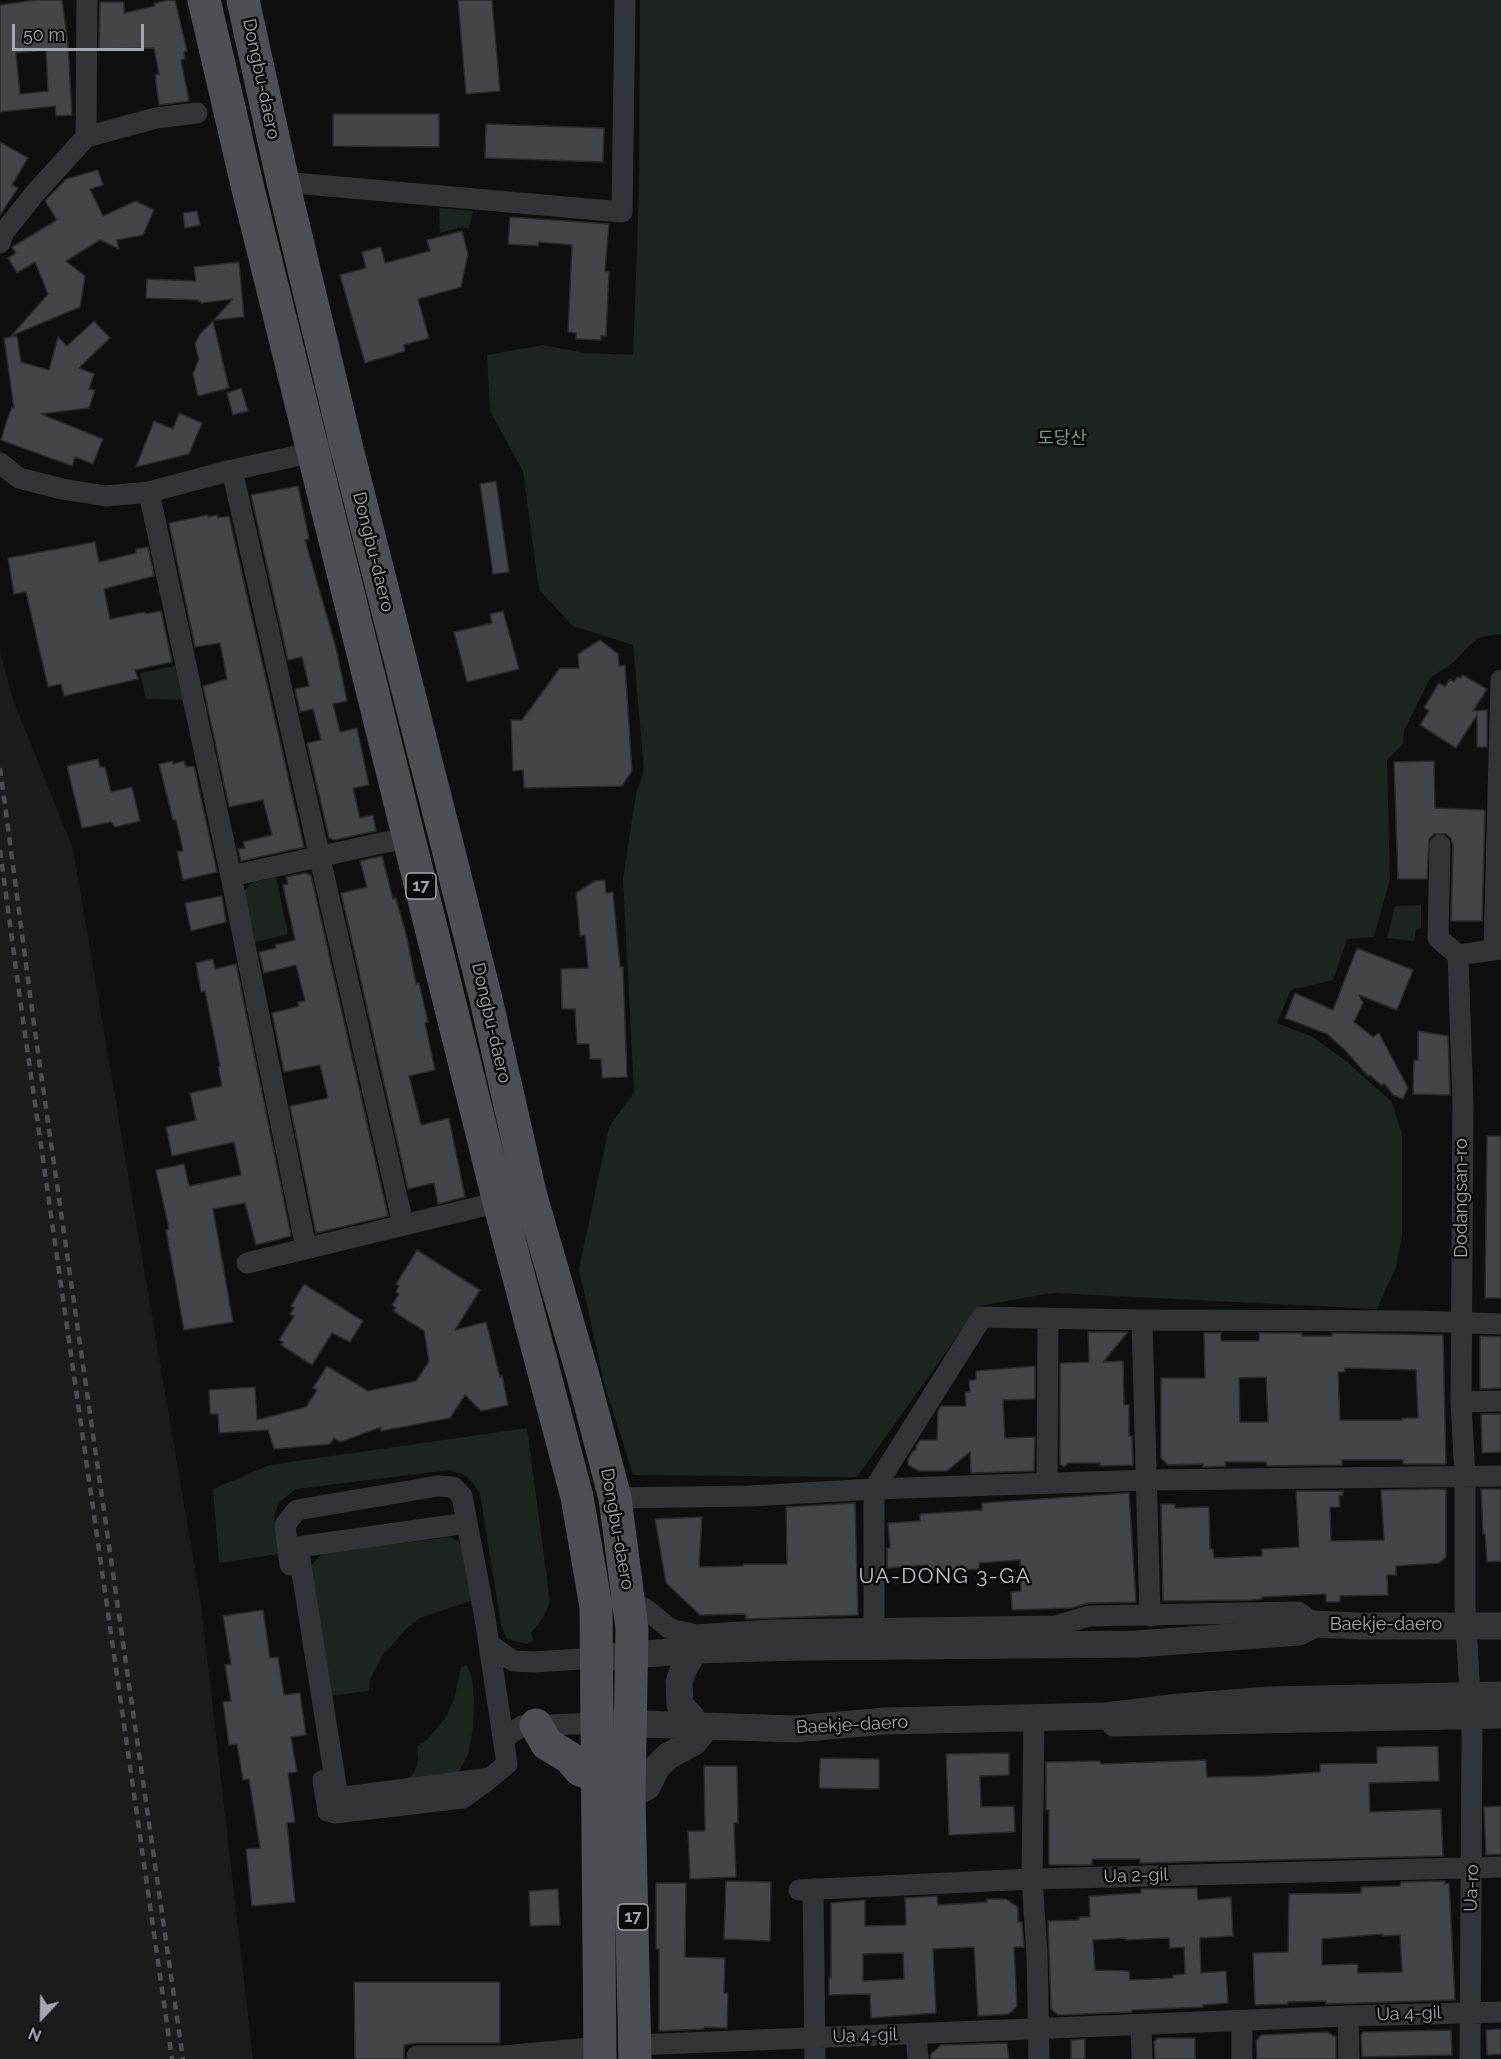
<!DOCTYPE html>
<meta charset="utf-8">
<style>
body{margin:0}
#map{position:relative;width:1501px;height:2059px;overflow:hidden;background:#0f0f10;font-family:Raleway,sans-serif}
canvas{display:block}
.north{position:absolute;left:12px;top:1987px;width:60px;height:60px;-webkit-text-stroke:4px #0a0a0b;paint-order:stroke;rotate:202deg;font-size:16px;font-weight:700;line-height:24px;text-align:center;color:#a2a7b0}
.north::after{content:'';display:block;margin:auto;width:21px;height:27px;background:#a2a7b0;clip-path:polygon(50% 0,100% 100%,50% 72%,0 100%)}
.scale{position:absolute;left:12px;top:24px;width:132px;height:27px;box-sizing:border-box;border:3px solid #a2a7b0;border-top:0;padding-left:8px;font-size:18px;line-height:21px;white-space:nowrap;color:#a2a7b0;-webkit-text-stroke:4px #0a0a0b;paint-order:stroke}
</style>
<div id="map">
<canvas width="1501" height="2059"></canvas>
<div class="north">N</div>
<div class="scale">50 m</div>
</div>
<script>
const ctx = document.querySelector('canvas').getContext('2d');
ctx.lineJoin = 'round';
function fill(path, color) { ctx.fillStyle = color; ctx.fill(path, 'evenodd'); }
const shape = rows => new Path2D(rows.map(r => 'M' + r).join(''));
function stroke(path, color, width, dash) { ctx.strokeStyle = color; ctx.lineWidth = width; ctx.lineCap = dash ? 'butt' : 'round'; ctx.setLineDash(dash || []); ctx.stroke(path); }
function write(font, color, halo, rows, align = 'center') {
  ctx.font = font + ' Raleway,"Noto Sans KR",sans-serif'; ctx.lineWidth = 5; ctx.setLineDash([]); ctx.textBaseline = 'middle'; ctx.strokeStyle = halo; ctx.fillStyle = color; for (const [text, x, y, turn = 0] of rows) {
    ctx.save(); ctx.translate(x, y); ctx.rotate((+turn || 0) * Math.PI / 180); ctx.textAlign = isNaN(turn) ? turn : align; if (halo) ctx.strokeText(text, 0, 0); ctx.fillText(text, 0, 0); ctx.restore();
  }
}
const built = shape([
 [0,652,13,700,73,849,201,1605,253,2059,0,2059]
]);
const green = shape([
 [640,0,1501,0,1501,634,1480,637,1469,646,1455,661,1430,678,1404,731,1403,744,1387,760,1390,879,1374,937,1347,939,1333,980,1291,990,1277,1023,1311,1036,1345,1060,1391,1101,1402,1134,1402,1236,1396,1267,1377,1309,1052,1293,979,1306,857,1477,633,1475,604,1383,579,1269,609,1127,634,1092,623,879,636,794,644,770,633,645,573,626,539,590,523,471,490,411,487,355,543,345,585,353,633,355,639,193],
 [439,208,473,211,469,229,462,227,440,233],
 [175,666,183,700,146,699,140,673],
 [276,877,288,934,252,943,241,895,251,883],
 [1421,905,1421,928,1416,929,1414,941,1387,938,1395,906],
 [527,1428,550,1602,543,1618,531,1633,534,1641,526,1644,507,1639,501,1625,480,1494,473,1483,464,1475,449,1470,296,1489,279,1502,274,1516,279,1554,219,1563,213,1489,270,1465],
 [450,1537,463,1544,473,1600,420,1618,406,1629,383,1655,370,1679,369,1691,327,1696,310,1574,312,1564,323,1553],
 [467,1665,472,1678,474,1699,473,1728,468,1755,459,1771,454,1776,400,1784,413,1774,417,1766,418,1758,417,1746,427,1740,446,1717,454,1700,461,1667]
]);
const building = shape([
 [36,0,62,0,68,44,72,115,56,116,55,106,0,112,0,5,36,0],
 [46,50,48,91,20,94,16,53,46,50],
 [170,0,175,0,187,51,184,52,185,59,181,60,189,101,159,105,155,75,159,74,154,48,99,49,100,2,124,2,124,13,155,6,154,3,170,0],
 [458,0,492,0,500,91,466,94,458,0],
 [333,114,439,114,439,147,333,146,333,114],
 [486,124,604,128,603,162,485,158,486,124],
 [0,142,28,158,12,185,18,188,0,215,0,142],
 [98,170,103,185,90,189,103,216,136,201,154,210,143,235,117,240,119,249,100,240,66,261,85,276,80,307,11,336,48,294,35,262,17,273,8,258,16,253,12,247,57,220,45,201,66,179,98,170],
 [197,211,200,225,185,228,183,213,197,211],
 [510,217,609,224,605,271,609,272,606,336,601,336,601,340,576,339,576,333,568,332,572,245,539,242,538,246,508,244,510,217],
 [462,231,468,254,461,287,418,299,429,338,404,345,405,351,365,363,340,275,366,268,362,252,381,247,385,263,430,251,427,240,462,231],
 [239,262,244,317,214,320,233,299,202,303,197,300,146,298,147,279,196,281,194,267,239,262],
 [94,321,110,338,79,368,94,374,89,389,95,390,89,408,41,414,103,439,93,464,75,457,72,466,1,440,7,420,12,407,14,408,4,338,17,336,21,362,49,370,58,337,67,346,94,321],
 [213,321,229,388,198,396,193,374,199,359,195,344,200,334,213,321],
 [241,388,248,411,233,415,227,393,241,388],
 [179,413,202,423,189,454,136,467,154,421,173,429,179,413],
 [496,481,509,572,493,574,480,484,496,481],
 [298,486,309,539,305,540,336,648,347,701,333,704,340,732,357,728,369,785,353,788,360,818,373,815,376,831,334,840,329,838,307,743,321,740,313,709,300,712,295,689,309,686,302,657,288,660,251,495,298,486],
 [208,515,208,517,217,515,218,518,229,516,304,847,241,861,238,849,245,848,243,842,272,835,263,800,229,807,203,686,227,679,220,643,195,647,169,523,208,515],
 [95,542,99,562,136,553,136,549,148,547,154,576,104,589,110,619,145,612,145,614,161,611,172,662,135,670,138,679,64,696,61,684,48,687,26,592,14,594,8,558,95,542],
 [503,611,519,669,467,682,454,632,492,623,490,614,503,611],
 [600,640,618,654,619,666,625,665,632,771,622,786,524,788,523,770,513,771,511,720,522,720,560,668,579,668,578,654,600,640],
 [1463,675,1487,689,1473,711,1487,710,1487,747,1477,747,1477,715,1456,748,1420,725,1429,711,1424,708,1439,683,1445,687,1450,679,1454,682,1457,677,1461,678,1463,675],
 [98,759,100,767,105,767,111,792,132,787,140,821,115,827,111,822,82,828,67,766,98,759],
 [173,761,173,764,184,761,186,767,194,766,217,872,183,880,177,852,183,851,176,820,173,820,159,764,173,761],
 [1434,761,1435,808,1485,810,1482,921,1451,921,1453,845,1451,838,1446,834,1434,834,1429,839,1427,879,1398,879,1394,762,1434,761],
 [382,856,393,899,396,898,407,938,416,984,419,983,428,1022,425,1023,435,1070,409,1076,421,1125,449,1118,465,1197,438,1204,434,1183,408,1189,341,893,367,887,360,861,382,856],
 [305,873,311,875,388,1216,316,1233,290,1106,328,1098,320,1065,284,1072,272,1013,299,1006,298,1002,305,1001,296,965,264,973,259,952,276,948,275,945,295,940,283,885,288,884,286,877,305,873],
 [605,880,606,893,613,892,620,967,623,967,627,1077,602,1078,601,1059,590,1059,589,1044,577,1044,575,1009,562,1009,561,969,588,968,585,935,580,936,576,893,595,881,605,880],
 [222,896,226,922,191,931,185,903,222,896],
 [1357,948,1413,970,1397,1010,1359,995,1363,1003,1354,1022,1373,1037,1379,1033,1408,1088,1403,1099,1393,1095,1384,1083,1382,1086,1370,1075,1368,1076,1344,1049,1327,1034,1285,1018,1295,993,1333,1010,1357,948],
 [213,959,215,969,236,964,291,1236,256,1245,245,1203,213,1209,233,1322,184,1330,166,1230,169,1229,156,1170,184,1164,189,1186,241,1175,234,1142,172,1156,166,1127,196,1120,190,1093,222,1086,218,1067,220,1066,205,991,201,992,196,963,213,959],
 [1418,1031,1448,1036,1450,1095,1413,1094,1414,1060,1418,1060,1418,1031],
 [1487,1136,1501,1136,1501,1298,1485,1298,1487,1136],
 [417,1250,480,1290,455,1330,486,1322,500,1377,502,1375,508,1405,481,1411,465,1395,450,1418,381,1431,381,1427,340,1442,334,1438,330,1444,274,1449,268,1430,219,1433,218,1414,210,1414,209,1390,255,1387,257,1420,306,1407,317,1390,313,1388,327,1366,368,1391,416,1381,429,1361,424,1331,393,1311,396,1308,392,1305,399,1294,396,1292,399,1286,396,1284,417,1250],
 [304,1284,363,1321,350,1342,332,1333,312,1365,281,1345,283,1342,279,1340,294,1316,290,1314,294,1308,291,1306,304,1284],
 [1088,1332,1128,1332,1103,1362,1123,1361,1124,1405,1129,1405,1129,1436,1132,1436,1133,1465,1100,1466,1100,1463,1068,1463,1064,1467,1060,1464,1060,1363,1089,1362,1088,1332],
 [1204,1333,1221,1333,1221,1341,1259,1341,1259,1333,1302,1333,1302,1336,1332,1336,1332,1333,1443,1335,1446,1464,1403,1464,1403,1460,1342,1460,1342,1465,1267,1466,1266,1462,1225,1462,1226,1466,1203,1467,1203,1464,1168,1465,1161,1458,1161,1378,1205,1378,1204,1333],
 [1345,1368,1416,1370,1418,1418,1402,1418,1402,1420,1340,1420,1338,1372,1345,1372,1345,1368],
 [1266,1377,1268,1422,1240,1422,1239,1378,1266,1377],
 [1480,1336,1501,1337,1501,1388,1480,1389,1480,1336],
 [1035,1366,1035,1399,1003,1400,1005,1438,1035,1437,1034,1471,971,1473,970,1452,947,1471,919,1471,908,1465,908,1459,913,1451,916,1450,916,1446,920,1440,937,1440,938,1411,941,1406,966,1406,965,1392,970,1392,969,1380,976,1380,976,1371,1035,1366],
 [1481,1414,1501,1414,1501,1452,1482,1453,1481,1414],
 [1446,1489,1446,1557,1439,1563,1396,1566,1396,1575,1387,1575,1388,1595,1340,1596,1340,1602,1326,1602,1326,1594,1262,1597,1262,1599,1252,1600,1163,1601,1161,1504,1175,1504,1175,1508,1209,1507,1210,1549,1213,1549,1214,1558,1262,1556,1262,1549,1299,1547,1296,1491,1343,1491,1343,1495,1339,1496,1340,1507,1330,1507,1331,1541,1384,1540,1381,1490,1446,1489],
 [1481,1489,1501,1489,1501,1561,1487,1562,1485,1534,1483,1534,1481,1489],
 [1129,1493,1136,1602,1089,1603,1071,1608,1012,1610,1011,1592,1021,1591,1020,1560,979,1563,979,1569,929,1572,928,1565,887,1568,887,1548,890,1548,888,1523,920,1521,920,1514,982,1510,982,1503,1129,1493],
 [855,1503,858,1615,746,1619,745,1614,700,1615,666,1583,655,1519,702,1517,699,1567,743,1566,743,1564,787,1564,786,1507,855,1503],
 [263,1610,270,1658,278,1657,284,1695,300,1693,306,1735,291,1737,297,1772,288,1773,295,1822,287,1823,295,1902,252,1906,246,1849,260,1848,249,1779,243,1780,237,1744,229,1745,223,1702,231,1701,225,1665,231,1664,223,1616,263,1610],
 [1438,1746,1439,1781,1369,1783,1370,1812,1441,1809,1443,1856,1140,1863,1140,1859,1092,1859,1092,1865,1049,1865,1049,1810,1046,1810,1046,1762,1100,1761,1101,1764,1206,1760,1207,1777,1263,1776,1320,1772,1320,1764,1377,1763,1377,1747,1438,1746],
 [1009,1753,1009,1775,980,1776,981,1807,1014,1806,1015,1832,949,1835,946,1754,1009,1753],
 [820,1758,879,1759,879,1789,819,1788,820,1758],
 [704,1766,737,1766,738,1823,734,1823,736,1877,690,1879,688,1831,705,1831,704,1766],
 [1501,1806,1501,1854,1486,1855,1484,1807,1501,1806],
 [726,1881,771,1882,770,1941,724,1939,726,1881],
 [1445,1881,1445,1884,1449,1883,1455,2000,1326,2004,1326,2001,1288,2002,1288,2004,1255,2005,1253,1953,1288,1952,1289,1894,1361,1893,1361,1887,1400,1886,1401,1882,1445,1881],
 [1383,1934,1383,1936,1400,1935,1402,1972,1358,1973,1358,1964,1322,1965,1322,1939,1383,1934],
 [656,1883,686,1883,685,1957,725,1958,724,1993,728,1993,727,2028,704,2027,704,2029,659,2031,659,1949,656,1949,656,1883],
 [1197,1888,1198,1900,1231,1897,1233,1936,1200,1938,1200,1946,1201,1973,1226,1971,1228,2003,1203,2005,1203,2007,1132,2010,1132,2012,1058,2015,1051,2009,1048,1921,1079,1920,1079,1917,1090,1917,1089,1896,1141,1893,1141,1889,1197,1888],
 [1126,1938,1126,1940,1169,1938,1170,1948,1184,1947,1185,1974,1173,1975,1173,1978,1130,1980,1129,1971,1095,1970,1093,1940,1126,1938],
 [558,1889,560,1925,530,1926,529,1891,558,1889],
 [937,1896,938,1905,987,1902,987,1899,1006,1899,1018,1907,1018,1922,1022,1922,1024,1947,1014,1947,1017,2006,1009,2014,978,2016,974,1947,933,1949,936,2013,871,2018,870,1994,829,1995,829,1977,831,1978,831,1903,865,1900,865,1926,906,1925,905,1898,937,1896],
 [903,1953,904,1979,863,1981,863,1954,903,1953],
 [354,1982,500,1982,500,2043,417,2043,404,2045,404,2059,355,2059,354,1982],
 [1501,2029,1501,2054,1487,2055,1486,2030,1501,2029],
 [1451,2030,1452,2055,1362,2057,1361,2035,1363,2032,1451,2030],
 [1327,2032,1336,2037,1336,2059,1257,2059,1256,2041,1261,2035,1327,2032],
 [1157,2038,1195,2038,1195,2059,1155,2059,1154,2042,1157,2038],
 [1085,2039,1085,2059,1071,2059,1071,2040,1085,2039],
 [1007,2043,1009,2059,931,2059,930,2055,941,2045,1007,2043]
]);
const minor = shape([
 [86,137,156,118,197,113],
 [283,182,622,212,625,0],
 [0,243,4,232,36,192,86,137,87,0],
 [0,463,19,478,62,489,106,496,149,492,232,470,346,445],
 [232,470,403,1224],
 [149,492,231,876,306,1248],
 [1440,845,1438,938,1458,955],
 [231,876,409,837],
 [1494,950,1501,680],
 [1458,955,1463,1105,1461,1402,1465,1477,1465,1606,1472,1732,1470,2059],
 [1458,955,1501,949],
 [247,1263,499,1202],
 [1142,1320,1150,1616],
 [1461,1402,1501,1401],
 [1047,1483,1048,1319],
 [615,1498,751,1496,874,1489,1148,1480,1501,1476],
 [467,1523,485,1618,507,1764,490,1778,338,1798,298,1547,467,1523],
 [290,1565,285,1525,297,1510,438,1486,453,1487,462,1496,467,1523],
 [629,1600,647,1610,670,1629,696,1635,771,1630,1055,1626,1089,1616,1298,1612,1314,1624],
 [874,1629,874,1489,982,1317,1142,1320,1415,1321,1501,1324],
 [489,1644,513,1661,534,1662,597,1658],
 [1034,1717,1032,1879,1037,1954,1039,2059],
 [1113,1726,1501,1718],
 [504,1738,522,1726,598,1723],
 [323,1780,328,1811,335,1813,463,1798,489,1779],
 [813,1889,815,2059],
 [799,1890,1032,1879,1501,1867],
 [1348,2016,1349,2059],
 [1242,2021,1242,2059],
 [1141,2025,1142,2059],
 [916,2034,918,2059],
 [635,2045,1348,2016,1501,2012],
 [417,2059,417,2056,503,2056,600,2047]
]);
const tertiary = shape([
 [695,1650,684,1668,679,1682,680,1705,692,1718,696,1727],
 [597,1658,695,1650,802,1647,1137,1644,1299,1632,1314,1624,1359,1626,1501,1626],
 [610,1723,795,1729,885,1721,1106,1716,1179,1707,1270,1700,1501,1695],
 [629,1795,647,1787,657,1767,668,1756,694,1742,706,1727]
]);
const primary = shape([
 [204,0,248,189,499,1202,577,1497,596,1607,600,2059],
 [243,0,283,182,346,445,485,995,530,1193,583,1376,615,1498,632,1629,629,1795,635,2059],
 [536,1725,547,1744,570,1758,580,1770,597,1776]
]);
const rail = shape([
 [0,768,35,1032,183,2059],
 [0,850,20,999,172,2059]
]);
const shields = [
 [421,886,30],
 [633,1917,30]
];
const shieldNames = [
 ["17",421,886],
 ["17",633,1917]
];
const streetNames = [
 ["Dongbu-daero",261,79,78],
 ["Dongbu-daero",373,552,76],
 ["Dongbu-daero",491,1023,77],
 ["Dodangsan-ro",1462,1198,-90],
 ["Dongbu-daero",617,1529,80],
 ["Baekje-daero",1386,1625],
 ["Baekje-daero",852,1725,-3],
 ["Ua 2-gil",1136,1876,-2],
 ["Ua-ro",1472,1888,-88],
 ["Ua 4-gil",1409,2014,-2],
 ["Ua 4-gil",865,2036,-2]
];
const parkNames = [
 ["도당산",1062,439]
];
const quarterNames = [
 ["UA-DONG 3-GA",945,1577]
];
fill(built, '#1c1c1d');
fill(green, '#1e241f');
fill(building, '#434548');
stroke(building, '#2a2a2c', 1.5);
stroke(minor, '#333437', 21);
stroke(tertiary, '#333437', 27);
stroke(primary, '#4d4f54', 33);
stroke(rail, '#4c4e52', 4.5, [8, 6]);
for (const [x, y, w] of shields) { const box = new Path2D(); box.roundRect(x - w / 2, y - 13, w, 26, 4.5); ctx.fillStyle = '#0a0a0b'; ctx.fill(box); stroke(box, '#a2a7b0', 1.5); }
write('bold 16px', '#a2a7b0', null, shieldNames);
write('18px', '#a2a7b0', '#0a0a0b', streetNames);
write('18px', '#7c997b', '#0a0a0b', parkNames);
ctx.letterSpacing = '1.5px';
write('21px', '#c2c6cc', '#0a0a0b', quarterNames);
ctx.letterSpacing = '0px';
</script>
